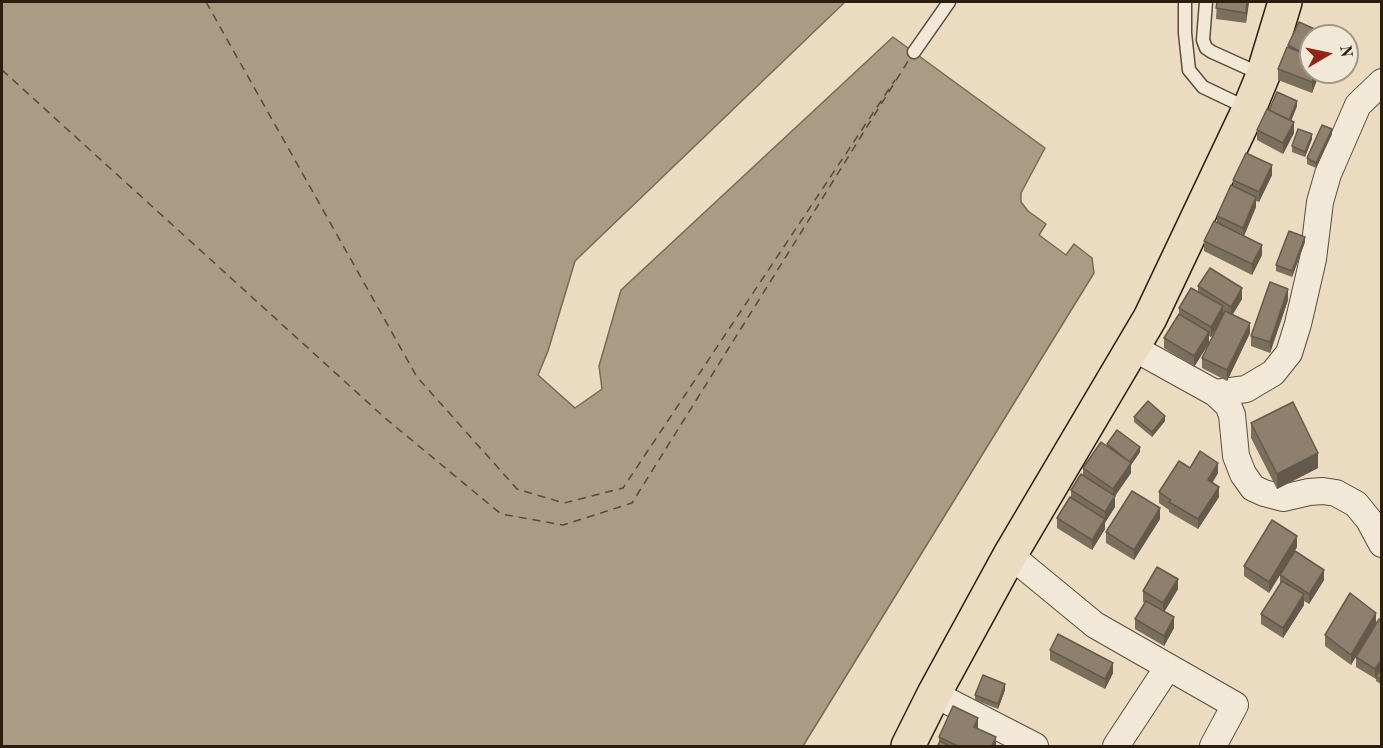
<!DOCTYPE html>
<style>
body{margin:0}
#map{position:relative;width:1383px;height:748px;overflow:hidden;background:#eadbc1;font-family:"Old Standard TT",serif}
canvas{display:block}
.frame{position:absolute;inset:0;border:3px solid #2b1e0f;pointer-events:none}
.north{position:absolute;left:1299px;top:24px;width:60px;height:60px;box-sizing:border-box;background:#f1e8d7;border:2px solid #a29787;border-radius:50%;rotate:81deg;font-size:16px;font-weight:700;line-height:24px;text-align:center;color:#2b1e0f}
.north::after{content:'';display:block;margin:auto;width:21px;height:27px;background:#8f2418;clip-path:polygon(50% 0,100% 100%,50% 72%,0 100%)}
</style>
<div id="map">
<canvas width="1383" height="748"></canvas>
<div class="frame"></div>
<div class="north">N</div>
</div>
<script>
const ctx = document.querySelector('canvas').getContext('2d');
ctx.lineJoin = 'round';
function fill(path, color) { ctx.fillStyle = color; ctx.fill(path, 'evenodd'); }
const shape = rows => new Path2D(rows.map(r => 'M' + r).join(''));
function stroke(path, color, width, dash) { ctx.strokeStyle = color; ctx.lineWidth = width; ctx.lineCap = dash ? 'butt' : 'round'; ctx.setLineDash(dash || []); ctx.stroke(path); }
const water = shape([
 [2,2,845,2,575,261,548,351,538,375,575,408,602,389,599,366,621,290,893,37,1045,148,1021,193,1021,202,1028,211,1046,224,1039,235,1066,255,1074,244,1092,258,1094,273,803,746,2,746,2,2]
]);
const ferry = shape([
 [206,2,417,377,517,489,564,503,623,488,895,80],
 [2,70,385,418,501,514,563,525,632,503,910,58]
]);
const lane = shape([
 [1185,2,1185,33,1189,70,1203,87,1247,108],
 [1206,2,1203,40,1206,48,1212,52,1263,75],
 [914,52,949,2]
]);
const street = shape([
 [1132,347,1215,393,1246,389,1273,373,1289,353,1298,324,1313,259,1320,202,1328,174,1358,105,1382,82],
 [1215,393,1228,405,1232,415,1236,456,1243,474,1253,488,1264,493,1283,498,1309,492,1323,491,1336,493,1356,504,1369,520,1382,544],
 [1010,555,1095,625,1235,705,1213,746],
 [934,694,1035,746],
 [1116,746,1168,667]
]);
const highway = shape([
 [908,746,934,694,1010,555,1150,318,1249,109,1263,75,1285,2]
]);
const wall = shape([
 [1217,2,1249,2,1246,23,1216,19],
 [1299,22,1311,72,1320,72,1312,93,1278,80,1278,69],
 [1297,106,1291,121,1294,133,1283,154,1257,140,1257,130,1269,110],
 [1332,134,1316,168,1307,164,1307,158],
 [1312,139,1305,157,1292,152,1292,146],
 [1272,175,1259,202,1256,201,1256,207,1244,236,1262,255,1252,275,1204,251,1204,241,1217,223,1217,216,1233,186,1233,180],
 [1305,242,1292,277,1276,271,1276,265],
 [1198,286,1242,299,1233,314,1250,333,1227,381,1202,368,1202,358,1220,322,1211,337,1209,336,1209,343,1194,367,1164,348,1164,338,1179,314,1179,308,1198,292],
 [1288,300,1270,353,1251,346,1251,336],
 [1134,417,1165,421,1152,437,1134,422],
 [1251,423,1318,468,1277,489,1251,438],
 [1107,444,1140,452,1131,465,1131,473,1115,496,1115,507,1105,522,1105,529,1092,550,1057,528,1057,518,1071,498,1071,490,1083,476,1083,468,1107,446],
 [1190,468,1218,473,1212,483,1219,497,1198,529,1169,512,1169,510,1159,503,1159,492],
 [1160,519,1134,560,1106,543,1106,532],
 [1297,547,1280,575,1324,580,1309,604,1304,601,1304,605,1283,638,1261,624,1261,614,1280,585,1280,575,1269,593,1244,576,1244,566],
 [1178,589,1164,612,1174,628,1164,646,1135,629,1135,619,1145,603,1143,602,1143,591],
 [1382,621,1382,685,1376,681,1376,679,1356,667,1356,657],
 [1376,623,1351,665,1325,646,1325,635],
 [1050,650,1113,673,1105,689,1050,660],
 [1005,690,998,709,975,700,975,695],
 [978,729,996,747,937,747,939,743,939,737]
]);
const shadedWall = shape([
 [1247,2,1249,2,1246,23,1246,13],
 [1316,72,1320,72,1312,93,1312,82],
 [1297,101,1297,106,1289,126,1289,120],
 [1294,122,1294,133,1283,154,1283,143],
 [1332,129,1332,134,1316,168,1316,163],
 [1312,134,1312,139,1305,157,1305,152],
 [1272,165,1272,175,1259,202,1259,192],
 [1256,197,1256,207,1243,238,1243,228],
 [1305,237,1305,242,1292,277,1292,271],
 [1262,245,1262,255,1252,275,1252,264],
 [1242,288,1242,299,1231,317,1231,307],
 [1288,289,1288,300,1270,353,1270,342],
 [1223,306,1223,316,1211,337,1211,327],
 [1250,323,1250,333,1227,381,1227,370],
 [1209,332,1209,343,1194,367,1194,356],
 [1165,416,1165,421,1152,437,1152,432],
 [1140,447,1140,452,1131,465,1131,473,1113,499,1113,489,1130,462],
 [1318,453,1318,468,1277,489,1277,474],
 [1218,463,1218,473,1208,490,1208,480],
 [1219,487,1219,497,1198,529,1198,519],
 [1115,496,1115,507,1105,523,1105,512],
 [1160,508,1160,519,1134,560,1134,550],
 [1105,519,1105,529,1092,550,1092,540],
 [1297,536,1297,547,1269,593,1269,582],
 [1324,570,1324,580,1309,604,1309,594],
 [1178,579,1178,589,1163,614,1163,603],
 [1304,594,1304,605,1283,638,1283,628],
 [1376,613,1376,623,1351,665,1351,655],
 [1174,617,1174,628,1164,646,1164,636],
 [1382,659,1382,669,1376,676,1375,679,1375,669],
 [1113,663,1113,673,1105,689,1105,679],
 [1005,684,1005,690,998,709,998,704],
 [978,718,978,729,974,737,974,727],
 [996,737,996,747,991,747]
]);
const building = shape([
 [1217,2,1247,2,1246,13,1216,8,1217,2],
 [1299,22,1328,35,1328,36,1311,36,1311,72,1316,72,1312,82,1278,69,1287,47,1305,54,1288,45,1299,22],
 [1277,92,1297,101,1289,120,1269,110,1277,92],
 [1267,109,1294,122,1283,143,1257,130,1267,109],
 [1322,125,1332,129,1316,163,1307,158,1322,125],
 [1298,129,1312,134,1305,152,1292,146,1298,129],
 [1246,153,1272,165,1259,192,1233,180,1246,153],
 [1231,185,1256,197,1243,228,1217,216,1231,185],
 [1214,221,1262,245,1252,264,1204,241,1214,221],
 [1289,231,1305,237,1292,271,1276,265,1289,231],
 [1210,268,1242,288,1231,307,1198,286,1210,268],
 [1270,282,1288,289,1270,342,1251,336,1270,282],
 [1191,288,1223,306,1211,327,1179,308,1191,288],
 [1225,311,1250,323,1227,370,1202,358,1225,311],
 [1179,314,1209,332,1194,356,1164,338,1179,314],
 [1148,401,1165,416,1152,432,1134,417,1148,401],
 [1293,402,1318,453,1277,474,1251,423,1293,402],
 [1117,430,1140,447,1130,462,1107,444,1117,430],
 [1101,442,1131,463,1113,489,1083,468,1101,442],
 [1200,451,1218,463,1208,480,1219,487,1198,519,1169,502,1171,500,1159,492,1179,461,1190,468,1200,451],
 [1081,474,1115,496,1105,512,1071,490,1081,474],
 [1132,491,1160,508,1134,550,1106,532,1132,491],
 [1070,497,1105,519,1092,540,1057,518,1070,497],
 [1272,520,1297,536,1269,582,1244,566,1272,520],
 [1295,551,1324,570,1309,594,1280,575,1295,551],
 [1157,567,1178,579,1163,603,1143,591,1157,567],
 [1282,581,1304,594,1283,628,1261,614,1282,581],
 [1350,593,1376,613,1351,655,1325,635,1350,593],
 [1146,601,1174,617,1164,636,1135,619,1146,601],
 [1379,619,1382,621,1382,659,1375,669,1356,657,1379,619],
 [1058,634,1113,663,1105,679,1050,650,1058,634],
 [1382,668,1382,680,1376,676,1382,668],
 [983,675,1005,684,998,704,975,695,983,675],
 [953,706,978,718,974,727,996,737,991,747,960,747,939,737,953,706],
 [940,741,951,747,937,747,940,741]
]);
fill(water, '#a99b84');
stroke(water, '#776955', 1.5);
stroke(ferry, '#574a38', 1.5, [8, 6]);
stroke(lane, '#5b4d3c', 15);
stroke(street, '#5b4d3c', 28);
stroke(highway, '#2b1e0f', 36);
stroke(lane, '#f1e8d7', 12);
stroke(street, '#f1e8d7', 26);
stroke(highway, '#eadbc1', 33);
fill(wall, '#7a6e5d');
fill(shadedWall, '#635a4c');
fill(building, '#8e806c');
stroke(building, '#635a4c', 1.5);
</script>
